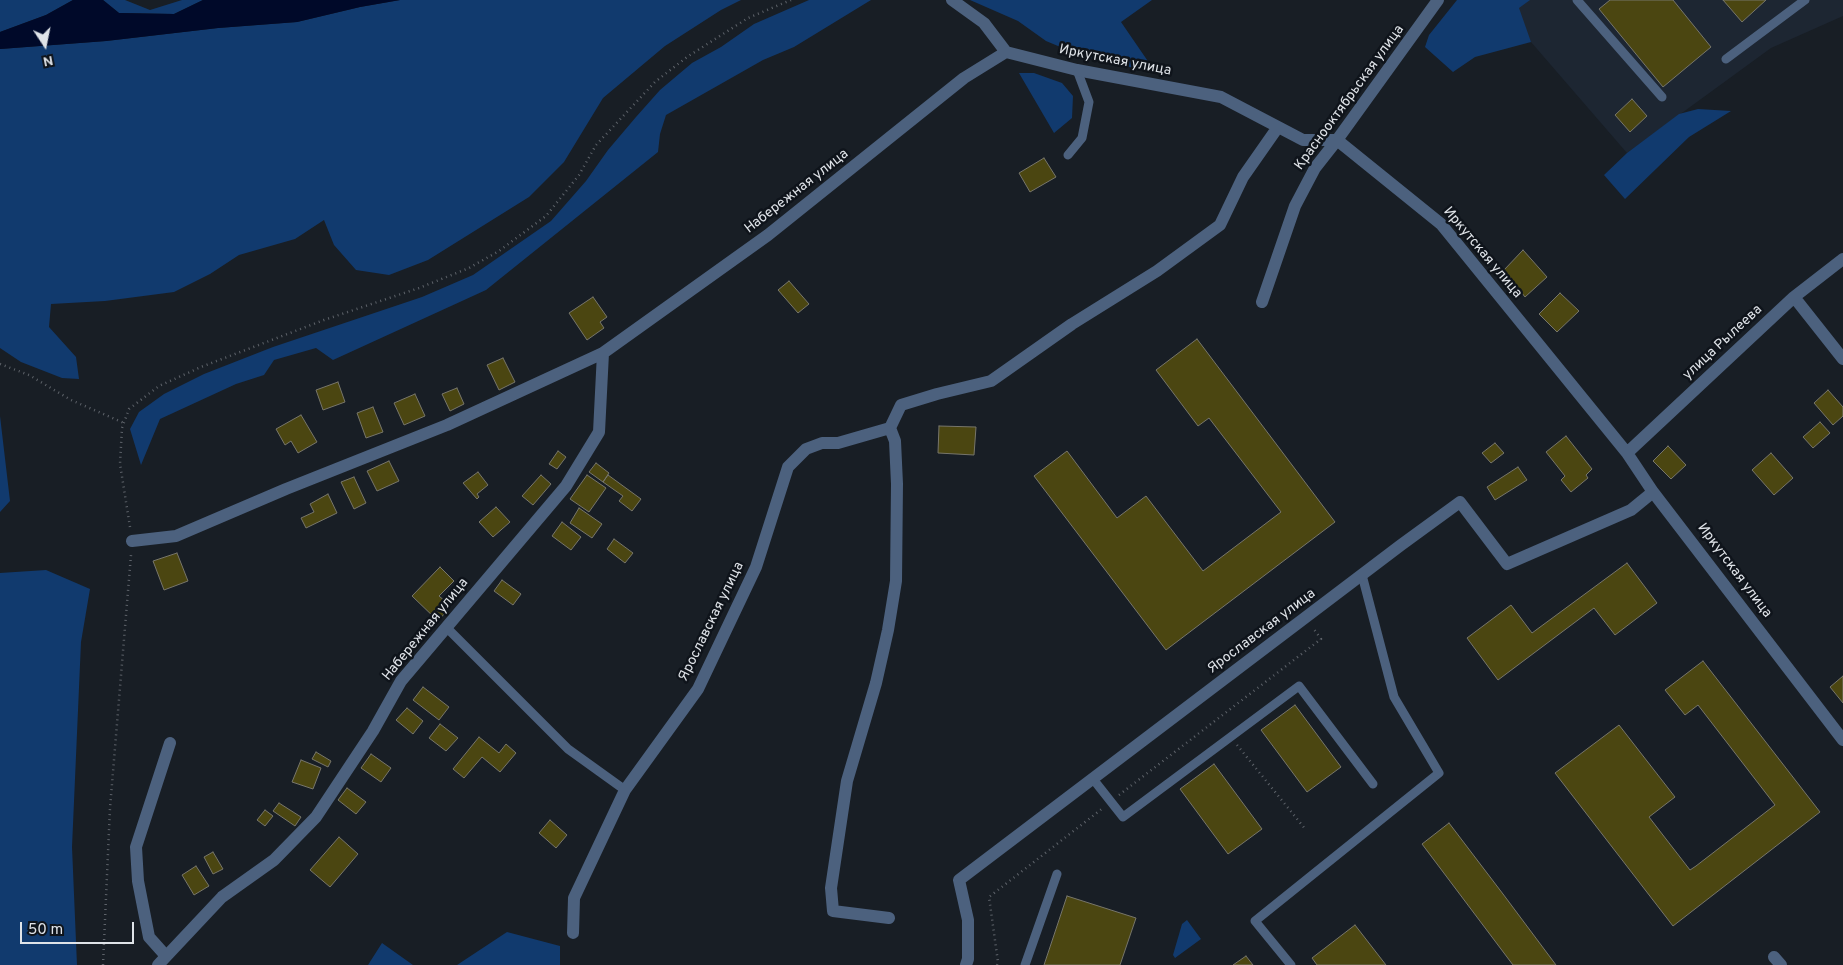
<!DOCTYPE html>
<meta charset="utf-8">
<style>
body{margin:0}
#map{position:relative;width:1843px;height:965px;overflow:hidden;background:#181e25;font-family:Overpass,sans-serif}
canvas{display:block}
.north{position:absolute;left:20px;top:20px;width:50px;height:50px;-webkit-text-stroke:4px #0f141b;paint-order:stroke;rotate:169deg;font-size:14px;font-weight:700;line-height:20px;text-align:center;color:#dfe3e8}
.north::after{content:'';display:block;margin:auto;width:18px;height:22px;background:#dfe3e8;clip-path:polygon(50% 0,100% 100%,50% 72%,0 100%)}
.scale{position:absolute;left:20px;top:922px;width:114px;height:22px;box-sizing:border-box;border:2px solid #dfe3e8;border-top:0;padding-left:6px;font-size:15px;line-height:18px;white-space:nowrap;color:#dfe3e8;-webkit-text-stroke:4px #0f141b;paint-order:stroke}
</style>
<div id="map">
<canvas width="1843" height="965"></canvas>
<div class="north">N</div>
<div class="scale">50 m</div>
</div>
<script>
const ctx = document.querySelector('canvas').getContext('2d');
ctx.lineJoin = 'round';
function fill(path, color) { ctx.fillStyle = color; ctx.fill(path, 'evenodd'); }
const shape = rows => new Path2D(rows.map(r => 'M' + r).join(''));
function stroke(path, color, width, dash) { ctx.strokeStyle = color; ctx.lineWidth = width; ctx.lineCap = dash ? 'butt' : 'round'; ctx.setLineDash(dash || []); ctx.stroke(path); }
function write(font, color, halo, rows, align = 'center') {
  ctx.font = font + ' Overpass,sans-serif'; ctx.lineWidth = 5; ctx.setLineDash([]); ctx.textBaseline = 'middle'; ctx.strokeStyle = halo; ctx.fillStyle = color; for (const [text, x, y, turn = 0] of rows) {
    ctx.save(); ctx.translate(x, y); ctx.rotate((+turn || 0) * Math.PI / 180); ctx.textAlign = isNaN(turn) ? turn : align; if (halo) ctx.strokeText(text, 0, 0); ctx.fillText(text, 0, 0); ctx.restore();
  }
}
const built = shape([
 [1505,0,1843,0,1843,16,1771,48,1627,153,1531,42]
]);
const green = shape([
 [0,0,73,0,46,15,0,32],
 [103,0,125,0,150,10,182,0,203,0,174,14,119,13],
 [400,0,741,0,721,10,665,46,603,98,564,162,529,197,428,260,389,275,356,270,334,245,324,220,295,239,239,255,210,274,174,292,105,301,51,304,49,327,76,357,79,379,62,378,21,362,0,348,0,49,106,41,218,28,297,22,360,7],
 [809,0,871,0,794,47,763,60,666,115,660,134,658,152,486,290,333,360,316,348,274,360,264,375,236,384,160,419,141,465,130,429,139,412,164,394,204,374,273,347,422,297,473,275,551,221,586,181,608,150,636,117,660,90,692,63,721,47,754,24],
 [970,0,1152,0,1121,22,1156,73,1082,56,1046,41,1018,21],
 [1457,0,1530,0,1519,8,1531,42,1475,57,1453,72,1425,47,1429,35],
 [1019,73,1034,73,1062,83,1073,96,1072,118,1054,133],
 [1698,109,1731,111,1689,137,1625,199,1604,175,1627,153,1679,114],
 [0,416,10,501,0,512],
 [46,570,90,589,81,642,72,847,77,965,0,965,0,573],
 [1187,920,1201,939,1175,958,1173,955,1182,924],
 [507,932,560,946,560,965,457,965],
 [382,943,413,965,368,965]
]);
const water = shape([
 [73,0,103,0,119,13,174,14,203,0,400,0,360,7,297,22,218,28,106,41,0,49,0,32,46,15]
]);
const building = shape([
 [1610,0,1673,0,1711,47,1663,87,1599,9,1610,0],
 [1723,0,1766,0,1742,22,1723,0],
 [1632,99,1647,116,1630,132,1615,115,1632,99],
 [1044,158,1056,177,1030,192,1019,173,1044,158],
 [1523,250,1547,277,1525,297,1504,270,1523,250],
 [789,281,809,304,798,313,778,290,789,281],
 [1560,293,1579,311,1557,332,1539,314,1560,293],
 [593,297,607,317,600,322,604,328,587,340,569,313,593,297],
 [1197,339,1335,522,1166,650,1034,476,1067,451,1117,518,1146,496,1203,571,1281,512,1209,418,1198,426,1156,370,1197,339],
 [503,358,515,382,499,390,487,365,503,358],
 [338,382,345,402,323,410,316,390,338,382],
 [457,388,464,404,450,411,442,394,457,388],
 [1828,390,1843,407,1843,416,1833,425,1814,403,1828,390],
 [415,394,425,416,404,425,394,403,415,394],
 [373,407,383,432,366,438,357,413,373,407],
 [301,415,317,442,298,453,291,441,285,445,276,429,301,415],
 [1820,422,1830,433,1813,448,1803,437,1820,422],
 [939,426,976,427,974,455,938,453,939,426],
 [1566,436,1592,469,1586,475,1588,478,1571,492,1561,480,1565,476,1546,452,1566,436],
 [1495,443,1504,453,1491,463,1482,453,1495,443],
 [1668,446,1686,465,1671,479,1653,461,1668,446],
 [558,451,566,457,557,469,549,464,558,451],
 [1771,453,1793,478,1774,495,1752,470,1771,453],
 [389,461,399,481,377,491,367,471,389,461],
 [596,463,609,473,603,482,589,472,596,463],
 [1518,467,1527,480,1495,500,1487,487,1518,467],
 [478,472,488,485,477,494,479,497,477,499,463,483,478,472],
 [541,475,551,484,533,505,522,496,541,475],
 [587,475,606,488,589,512,570,499,587,475],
 [608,475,641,499,632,511,619,501,623,496,603,482,608,475],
 [354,477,366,503,354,509,341,482,354,477],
 [328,494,337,513,306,528,301,518,314,512,310,504,328,494],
 [496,507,510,522,493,537,479,522,496,507],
 [579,508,602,524,592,538,570,523,579,508],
 [562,522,581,537,571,550,552,536,562,522],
 [614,539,633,553,625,563,607,549,614,539],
 [177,553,188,581,164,590,153,561,177,553],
 [1627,563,1657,603,1615,635,1594,608,1498,680,1467,638,1511,605,1532,633,1627,563],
 [440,567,454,581,439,596,446,602,440,608,445,613,438,621,412,596,440,567],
 [502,580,521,594,513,605,494,591,502,580],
 [1703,661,1820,812,1673,926,1555,773,1619,725,1675,797,1649,817,1690,870,1696,866,1775,805,1698,705,1685,715,1665,690,1703,661],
 [1843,676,1843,703,1830,687,1843,676],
 [423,687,449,707,439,720,413,700,423,687],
 [1295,705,1341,767,1307,792,1261,730,1295,705],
 [407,708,423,721,413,734,396,720,407,708],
 [440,724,458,738,446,751,429,738,440,724],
 [479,737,499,753,506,744,516,753,500,772,482,757,464,778,453,769,479,737],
 [316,752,331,761,328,767,312,759,316,752],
 [371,754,391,768,381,782,361,768,371,754],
 [301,760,321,768,313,789,292,782,301,760],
 [1214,764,1262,829,1228,854,1180,789,1214,764],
 [347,788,366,802,356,814,338,800,347,788],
 [279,803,301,817,295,826,273,811,279,803],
 [265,810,273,816,265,826,257,820,265,810],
 [550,820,567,835,556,848,539,833,550,820],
 [1449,823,1503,894,1556,965,1513,965,1422,844,1449,823],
 [339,837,358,854,330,887,310,870,339,837],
 [213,852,223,869,213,874,204,857,213,852],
 [196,866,209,886,194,895,182,875,196,866],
 [1067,896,1136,918,1120,965,1044,965,1067,896],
 [1355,925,1386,965,1317,965,1312,958,1355,925],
 [1246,956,1253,965,1233,965,1246,956]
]);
const path = shape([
 [0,364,29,375,71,400,124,423],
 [130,527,120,464,122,428,129,409,159,386,201,367,324,320,419,288,469,268,499,251,546,216,579,175,596,145,655,82,687,57,748,18,791,0],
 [1237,745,1306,830],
 [1119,795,1321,639,1313,628],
 [103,965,110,808,131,555],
 [997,965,998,962,989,897,1103,808]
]);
const lane = shape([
 [1577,0,1662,97],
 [1726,59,1805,0],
 [1068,155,1082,138,1089,102,1077,70],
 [446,627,568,749,625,790],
 [1093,779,1123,817,1299,686,1373,784],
 [1025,965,1057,874],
 [1291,965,1255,921,1439,773,1394,697,1362,575]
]);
const street = shape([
 [952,0,984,23,1006,52,1077,70,1221,97,1303,140,1337,140,1441,224,1627,453,1653,492,1843,740],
 [1794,297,1843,359],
 [1262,302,1295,206,1315,168,1337,140,1438,0],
 [1627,453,1794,297,1843,259],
 [132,541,176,536,286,489,447,425,603,353,768,235,964,78,1006,52],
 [889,918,833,911,831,888,847,781,876,683,888,630,896,581,897,484,895,441,890,428,901,405,937,394,991,381,1072,324,1157,271,1220,225,1243,177,1278,127],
 [573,933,574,898,625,790,698,689,756,567,788,467,806,449,822,443,838,443,890,428],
 [166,956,149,937,138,881,136,847,170,743],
 [1774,957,1781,965],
 [158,965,222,897,274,860,316,817,373,731,401,681,566,486,599,432,603,353],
 [966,965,968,959,968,920,959,880,1401,545,1460,502,1507,564,1631,510,1653,492]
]);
const streetNames = [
 ["Иркутская улица",1115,61,11],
 ["Краснооктябрьская улица",1350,98,-54],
 ["Набережная улица",797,192,-38],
 ["Иркутская улица",1482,253,50],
 ["улица Рылеева",1723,343,-43],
 ["Иркутская улица",1734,571,53],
 ["Ярославская улица",712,622,-64],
 ["Набережная улица",426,630,-51],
 ["Ярославская улица",1262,632,-37]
];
fill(built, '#1d2632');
fill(green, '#113a6e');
fill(water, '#000929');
fill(building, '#4b4611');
stroke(building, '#77766b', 1);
stroke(path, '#5e636a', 2.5, [1, 4]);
stroke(lane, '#4c617e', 9);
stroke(street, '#4c617e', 12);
write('14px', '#dfe3e8', '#0f141b', streetNames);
</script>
